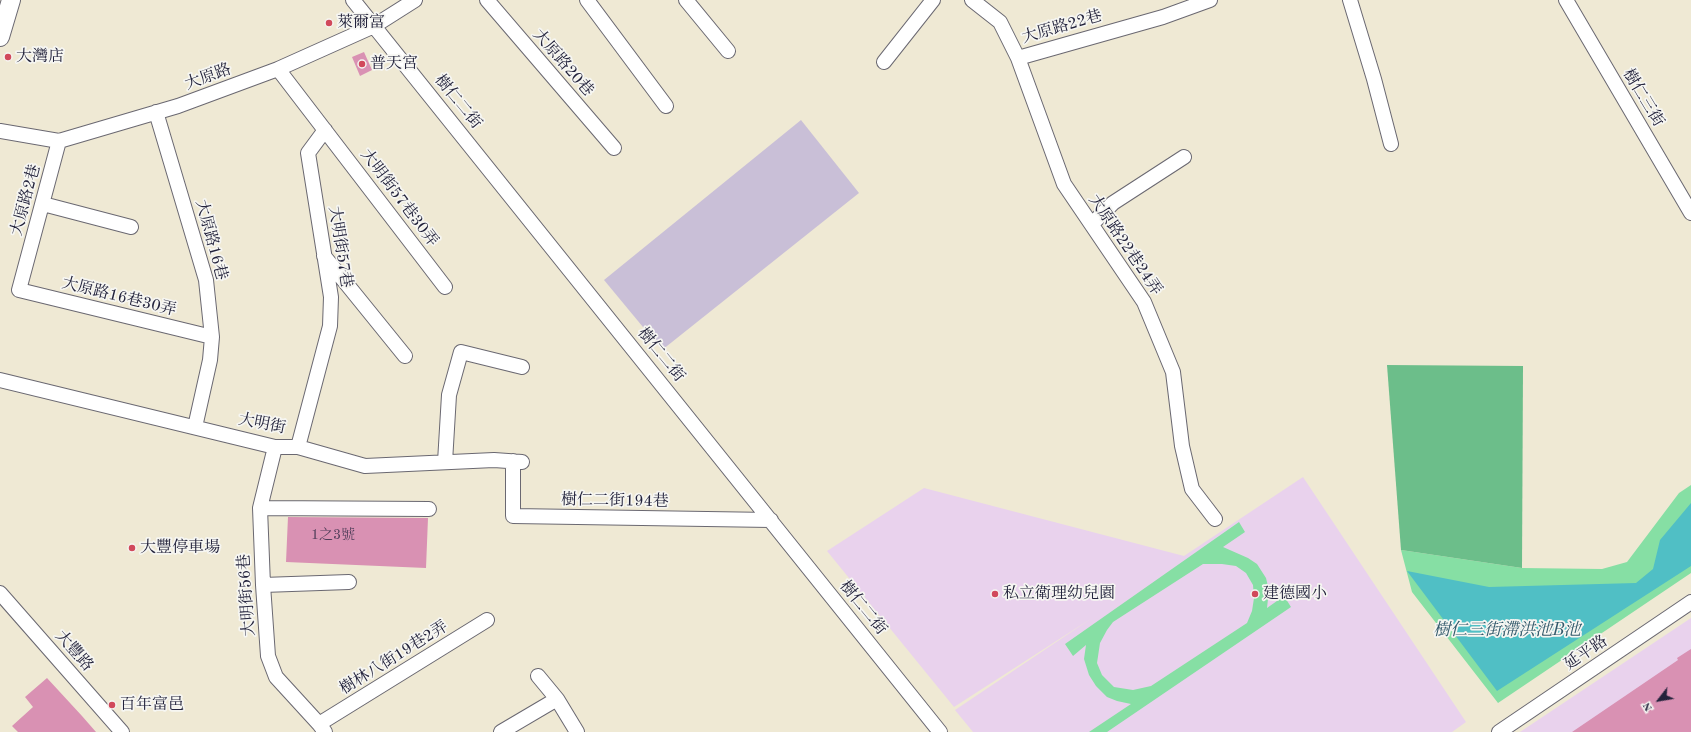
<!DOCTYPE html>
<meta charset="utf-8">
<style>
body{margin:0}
#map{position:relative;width:1691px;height:732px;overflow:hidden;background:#efe9d4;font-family:"Old Standard TT",serif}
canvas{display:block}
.north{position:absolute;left:1639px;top:680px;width:40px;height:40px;-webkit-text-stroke:3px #f6f6f2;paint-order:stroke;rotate:239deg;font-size:11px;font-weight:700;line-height:16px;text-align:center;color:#22223b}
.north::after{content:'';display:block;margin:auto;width:14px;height:18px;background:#22223b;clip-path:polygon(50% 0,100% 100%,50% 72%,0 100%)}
</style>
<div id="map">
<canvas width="1691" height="732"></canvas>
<div class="north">N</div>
</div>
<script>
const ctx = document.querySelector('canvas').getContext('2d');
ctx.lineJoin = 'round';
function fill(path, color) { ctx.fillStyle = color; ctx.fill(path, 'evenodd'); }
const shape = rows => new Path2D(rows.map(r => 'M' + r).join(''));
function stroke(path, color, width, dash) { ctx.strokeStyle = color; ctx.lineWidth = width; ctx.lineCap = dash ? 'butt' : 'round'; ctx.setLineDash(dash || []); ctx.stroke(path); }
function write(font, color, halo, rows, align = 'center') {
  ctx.font = font + ' "Old Standard TT","Noto Serif TC",serif'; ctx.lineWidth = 3.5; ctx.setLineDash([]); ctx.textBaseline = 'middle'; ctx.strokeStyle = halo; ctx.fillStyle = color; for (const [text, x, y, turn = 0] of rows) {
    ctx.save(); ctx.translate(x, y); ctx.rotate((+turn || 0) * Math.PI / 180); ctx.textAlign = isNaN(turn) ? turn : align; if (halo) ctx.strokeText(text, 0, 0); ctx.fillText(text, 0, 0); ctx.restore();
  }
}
const built = shape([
 [1303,477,1466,722,1452,732,973,732,955,710,1092,618,954,707,827,551,924,488,1184,556],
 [1691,618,1691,732,1520,732]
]);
const industrial = shape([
 [801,120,859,193,662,350,604,280]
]);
const green = shape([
 [1691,485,1691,573,1498,703,1412,592,1401,550,1522,568,1602,569,1627,562,1679,493],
 [1239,522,1245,532,1223,547,1248,558,1257,564,1266,578,1269,590,1267,608,1284,596,1291,607,1107,732,1089,732,1131,704,1117,701,1107,697,1096,686,1089,675,1084,659,1086,645,1073,656,1065,644],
 [1203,564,1222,564,1236,566,1246,573,1253,585,1254,598,1252,611,1247,623,1151,686,1133,690,1114,687,1102,675,1097,663,1100,643,1107,630,1113,622]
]);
const forest = shape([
 [1387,365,1523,366,1522,568,1401,550]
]);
const water = shape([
 [1691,503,1691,566,1497,691,1407,571,1489,587,1636,583,1653,569,1660,540]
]);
const building = shape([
 [364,52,372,70,360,76,352,57],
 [288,517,428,518,426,568,286,562],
 [1691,649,1691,732,1572,732,1678,660,1677,658],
 [47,678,82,716,96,732,18,732,12,726,33,707,25,697]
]);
const minor = shape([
 [353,0,940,732],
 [487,0,614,148],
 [587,0,666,106],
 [686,0,728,51],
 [972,0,1000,22,1018,58,1163,17,1210,0],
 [1350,0,1374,79,1391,144],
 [1566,0,1691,213],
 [1018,58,1064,184,1144,302,1173,372,1182,446,1192,489,1215,519],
 [884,62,933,0],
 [278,69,445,287],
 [156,112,206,280,212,337,210,360,195,427],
 [0,131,59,141,178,106,278,69,374,26,415,0],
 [59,141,19,290,212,337],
 [43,204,131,227],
 [1092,224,1113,203,1184,157],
 [324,256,405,356],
 [0,380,275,447,298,447,365,466,494,460,522,462],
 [275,447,260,508,263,585,268,656,276,677,319,724,325,732],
 [298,447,330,326,331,297,308,153,325,130],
 [513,461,513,516,771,520],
 [445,462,449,395,461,352,522,367],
 [260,508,429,509],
 [263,585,349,582],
 [0,593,122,732],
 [538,676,557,699,577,732],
 [319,724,487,620],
 [501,732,557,699],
 [1499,732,1691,602]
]);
const major = shape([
 [0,37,11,0]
]);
const markers = [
 [329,23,4,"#d1495b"],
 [8,57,4,"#d1495b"],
 [362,64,4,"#d1495b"],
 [132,548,4,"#d1495b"],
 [995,594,4,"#d1495b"],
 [1255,594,4,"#d1495b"],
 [112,705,4,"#d1495b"]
];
const numberNames = [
 ["1之3號",333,535]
];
const poiNames = [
 ["萊爾富",337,23],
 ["大灣店",16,57],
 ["普天宮",370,64],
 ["大豐停車場",140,548],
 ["私立衛理幼兒園",1003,594],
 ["建德國小",1263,594],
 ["百年富邑",120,705]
];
const streetNames = [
 ["大原路22巷",1062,27,-16],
 ["大原路20巷",563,63,49],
 ["大原路",208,77,-20],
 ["樹仁三街",1643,98,59],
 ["樹仁二街",458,102,51],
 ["大明街57巷30弄",399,198,53],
 ["大原路2巷",26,200,-75],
 ["大原路16巷",211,240,75],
 ["大原路22巷24弄",1125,245,56],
 ["大明街57巷",340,247,81],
 ["大原路16巷30弄",119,297,14],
 ["樹仁二街",661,355,51],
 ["大明街",262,424,11],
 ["樹仁二街194巷",615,501,1],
 ["大明街56巷",247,595,-94],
 ["樹仁二街",863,608,51],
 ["大豐路",74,651,49],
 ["延平路",1586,653,-34],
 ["樹林八街19巷2弄",394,658,-32]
];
const waterNames = [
 ["樹仁三街滯洪池B池",1507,631]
];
fill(built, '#e9d2ed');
fill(industrial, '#c9bfd7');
fill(green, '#86dfa4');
fill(forest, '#6cbe8a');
fill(water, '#50bfc5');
fill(building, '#d991b3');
stroke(minor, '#6a6871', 16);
stroke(major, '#6a6871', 20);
stroke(minor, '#fff', 14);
stroke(major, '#fff', 18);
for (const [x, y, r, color] of markers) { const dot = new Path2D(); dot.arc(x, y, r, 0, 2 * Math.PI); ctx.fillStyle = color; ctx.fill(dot); stroke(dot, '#f6f6f2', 1.5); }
write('14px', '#503e59', null, numberNames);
write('16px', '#22223b', '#f6f6f2', poiNames, 'left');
write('16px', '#22223b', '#f6f6f2', streetNames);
write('italic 17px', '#32596b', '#f6f6f2', waterNames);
</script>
